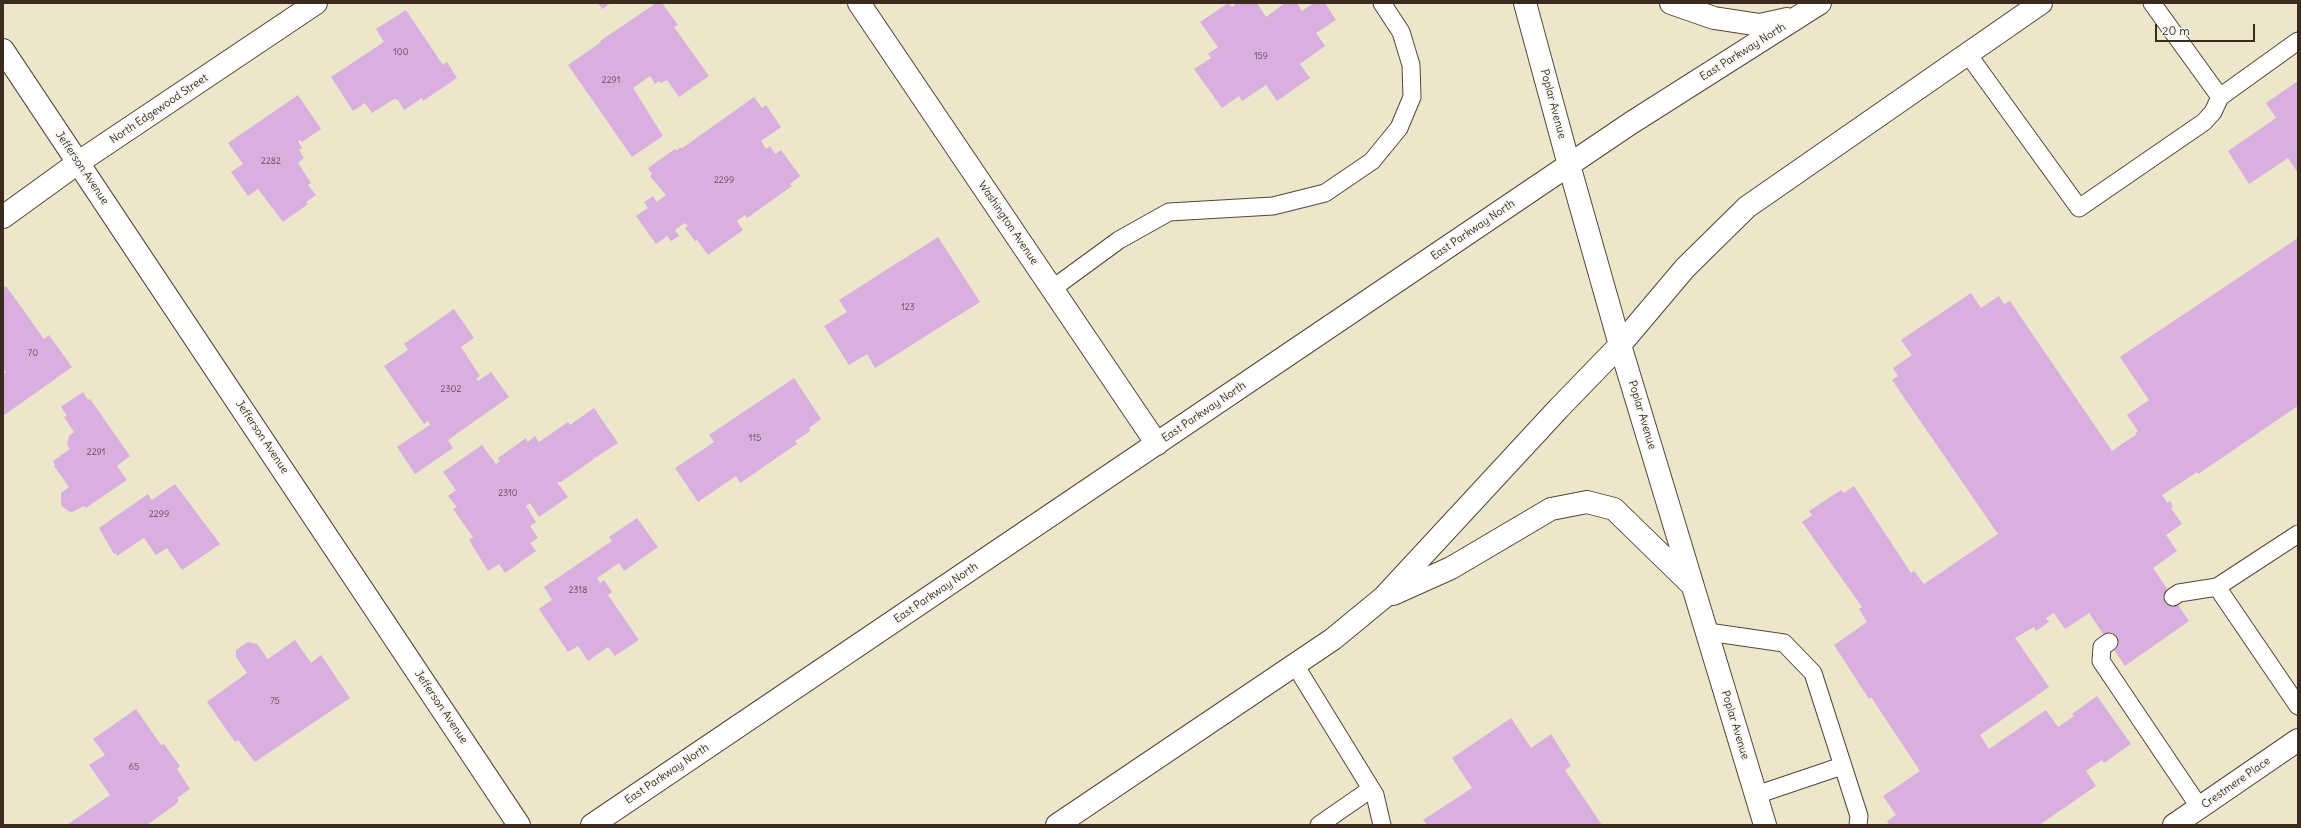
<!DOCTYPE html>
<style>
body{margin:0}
#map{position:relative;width:2301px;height:828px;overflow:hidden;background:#ece6cb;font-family:Delius,sans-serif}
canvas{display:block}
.frame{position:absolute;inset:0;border:4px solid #3b2a1e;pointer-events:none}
.scale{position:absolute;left:2155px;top:24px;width:100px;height:18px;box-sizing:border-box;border:2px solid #3b2a1e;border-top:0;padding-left:5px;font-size:12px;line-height:14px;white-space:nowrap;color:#3b2a1e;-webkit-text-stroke:3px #f6f6f2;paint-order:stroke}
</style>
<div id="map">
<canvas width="2301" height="828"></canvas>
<div class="frame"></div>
<div class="scale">20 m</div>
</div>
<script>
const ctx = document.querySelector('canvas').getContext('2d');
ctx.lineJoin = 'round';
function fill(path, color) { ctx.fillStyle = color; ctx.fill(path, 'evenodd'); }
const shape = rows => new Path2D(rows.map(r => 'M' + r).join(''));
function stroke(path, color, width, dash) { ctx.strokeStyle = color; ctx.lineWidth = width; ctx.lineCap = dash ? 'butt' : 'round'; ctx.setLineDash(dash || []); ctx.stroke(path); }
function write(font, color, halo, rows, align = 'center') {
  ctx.font = font + ' Delius,sans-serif'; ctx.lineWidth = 3.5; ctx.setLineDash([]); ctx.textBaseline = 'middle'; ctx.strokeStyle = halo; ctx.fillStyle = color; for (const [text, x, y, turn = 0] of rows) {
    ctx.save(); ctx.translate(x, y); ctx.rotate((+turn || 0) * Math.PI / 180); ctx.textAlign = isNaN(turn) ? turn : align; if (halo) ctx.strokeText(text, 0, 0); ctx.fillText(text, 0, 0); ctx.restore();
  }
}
const building = shape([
 [598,3,611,3,602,9],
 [656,3,662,3,678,25,674,27,709,76,679,97,667,80,661,83,659,81,655,84,650,76,633,88,663,136,632,157,568,65,601,42,600,41],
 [1228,3,1232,7,1237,3,1257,3,1266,17,1285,3,1297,3,1302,11,1314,3,1325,3,1336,20,1316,33,1325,46,1300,64,1310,78,1277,101,1266,85,1242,101,1239,96,1222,108,1194,69,1211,58,1208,54,1218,47,1200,22],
 [406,10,443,65,447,62,457,78,423,101,422,98,404,110,398,100,394,99,372,113,365,103,353,111,331,77,384,42,376,29],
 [2298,81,2298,173,2288,158,2249,184,2228,151,2276,118,2266,103],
 [298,95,321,129,302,142,300,140,298,141,302,148,299,150,304,158,298,163,311,183,308,185,316,195,306,202,308,204,283,222,258,189,248,196,231,172,243,164,228,143],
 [754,97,762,108,766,105,781,127,761,141,766,149,770,146,775,154,781,150,800,176,790,184,792,186,747,218,745,215,737,221,743,230,708,255,697,240,695,241,685,228,688,226,685,223,675,230,679,236,671,241,667,236,656,244,636,216,648,208,644,202,653,196,657,202,666,195,650,176,652,174,648,168,675,149,676,151,681,147,681,149],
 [938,237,980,302,875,368,867,354,849,365,824,326,847,312,839,300],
 [2298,238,2298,406,2198,474,2197,472,2162,495,2167,503,2170,501,2173,506,2171,508,2182,524,2166,535,2177,551,2153,568,2189,621,2125,666,2089,613,2065,629,2054,613,2046,618,2049,622,2036,631,2034,627,2015,638,2049,687,1980,735,1989,749,2046,710,2058,727,2074,716,2072,714,2097,696,2131,744,2104,763,2102,760,2086,771,2096,786,2039,825,1889,825,1887,821,1896,815,1883,796,1920,771,1871,697,1869,699,1834,645,1867,622,1859,609,1862,607,1802,522,1812,515,1809,511,1841,490,1844,493,1854,486,1911,573,1914,571,1924,584,1998,534,1892,380,1898,376,1893,368,1912,355,1901,340,1971,293,1981,308,1999,296,2004,304,2010,301,2112,451,2137,434,2135,433,2138,431,2127,415,2149,400,2120,357],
 [6,286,44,339,49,335,72,367,3,416,3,374,6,372,3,369,3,288],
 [454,309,474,338,461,347,480,376,476,379,478,381,491,372,509,397,448,440,453,448,415,474,397,447,430,425,428,421,424,424,384,366,408,350,404,344],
 [794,378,821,419,809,428,810,431,795,441,797,444,740,483,736,476,698,502,675,468,714,442,709,435],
 [83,392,88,400,90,399,130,456,117,466,127,480,86,508,84,506,72,512,68,511,61,505,61,493,69,487,54,466,55,465,53,461,70,449,67,445,69,436,74,432,64,417,67,416,61,407],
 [594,408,618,443,595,458,593,456,594,459,561,482,557,482,568,497,539,517,530,503,526,506,536,522,530,526,538,538,530,543,536,551,505,573,499,564,488,571,469,540,473,537,453,509,457,507,448,496,456,490,443,472,482,445,496,464,500,461,498,458,526,438,528,442,535,436,539,442,568,422,570,425],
 [175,484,220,544,182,570,167,548,156,555,144,538,117,556,116,553,114,554,99,528,148,494,152,500],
 [637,518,658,547,624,571,619,563,597,578,600,583,604,580,612,592,608,595,639,640,615,656,608,647,588,661,578,646,568,652,539,609,552,600,544,587,612,541,609,537],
 [295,640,311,663,321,655,350,698,255,762,238,740,235,742,207,702,247,673,236,657,236,650,248,642,257,644,268,659],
 [136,709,161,745,164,744,180,766,177,769,190,789,177,798,179,800,175,805,147,825,67,825,110,795,89,765,105,755,93,739],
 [1511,718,1531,748,1551,734,1571,766,1565,770,1602,825,1427,825,1423,820,1472,788,1452,758]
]);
const service = shape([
 [2152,3,2220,97,2298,41],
 [1967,53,2079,208,2204,122,2213,112,2220,97],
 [1052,289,1119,240,1169,212,1273,206,1325,193,1372,161,1399,128,1412,97,1411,65,1401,32,1382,3],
 [2298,534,2217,587,2298,706],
 [2173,597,2179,593,2217,587],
 [1708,632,1784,643,1813,673,1859,816,1858,825],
 [2109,642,2102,647,2101,661,2200,808],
 [1295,665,1375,795,1382,825],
 [1756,795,1842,766],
 [1319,825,1371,789]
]);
const minor = shape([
 [859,3,1157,444],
 [3,50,519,825],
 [3,217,79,162,316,3],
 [2174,825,2298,740]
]);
const secondary = shape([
 [1525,3,1569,165]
]);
const primary = shape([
 [1671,3,1714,18,1760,25,1787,19],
 [1569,165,1620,345,1765,825],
 [1393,594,1451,568,1551,509,1587,502,1614,509,1692,585],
 [592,825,1631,123,1820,3],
 [1057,825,1333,639,1384,597,1559,408,1620,345,1685,268,1747,207,2041,3]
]);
const numberNames = [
 ["100",401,52],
 ["159",1261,56],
 ["2291",611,80],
 ["2282",271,161],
 ["2299",724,180],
 ["123",908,307],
 ["70",33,353],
 ["2302",451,389],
 ["115",755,438],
 ["2291",96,452],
 ["2310",508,493],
 ["2299",159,514],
 ["2318",578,590],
 ["75",275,701],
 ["65",134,767]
];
const streetNames = [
 ["East Parkway North",1743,52,-32],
 ["Poplar Avenue",1553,104,75],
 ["North Edgewood Street",159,109,-34],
 ["Jefferson Avenue",82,168,56],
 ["Washington Avenue",1008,223,56],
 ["East Parkway North",1473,230,-34],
 ["East Parkway North",1204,412,-34],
 ["Poplar Avenue",1642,415,73],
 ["Jefferson Avenue",262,437,56],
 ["East Parkway North",936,593,-34],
 ["Jefferson Avenue",441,707,56],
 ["Poplar Avenue",1735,725,73],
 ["East Parkway North",667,774,-34],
 ["Crestmere Place",2236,783,-35]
];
fill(building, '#d9afe0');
stroke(service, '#564638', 19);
stroke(minor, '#564638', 24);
stroke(secondary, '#564638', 24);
stroke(primary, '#564638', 24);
stroke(service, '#fff', 17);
stroke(minor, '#fff', 22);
stroke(secondary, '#fff', 22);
stroke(primary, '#fff', 22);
write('9px', '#624b4e', null, numberNames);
write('11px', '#3b2a1e', '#f6f6f2', streetNames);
</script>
